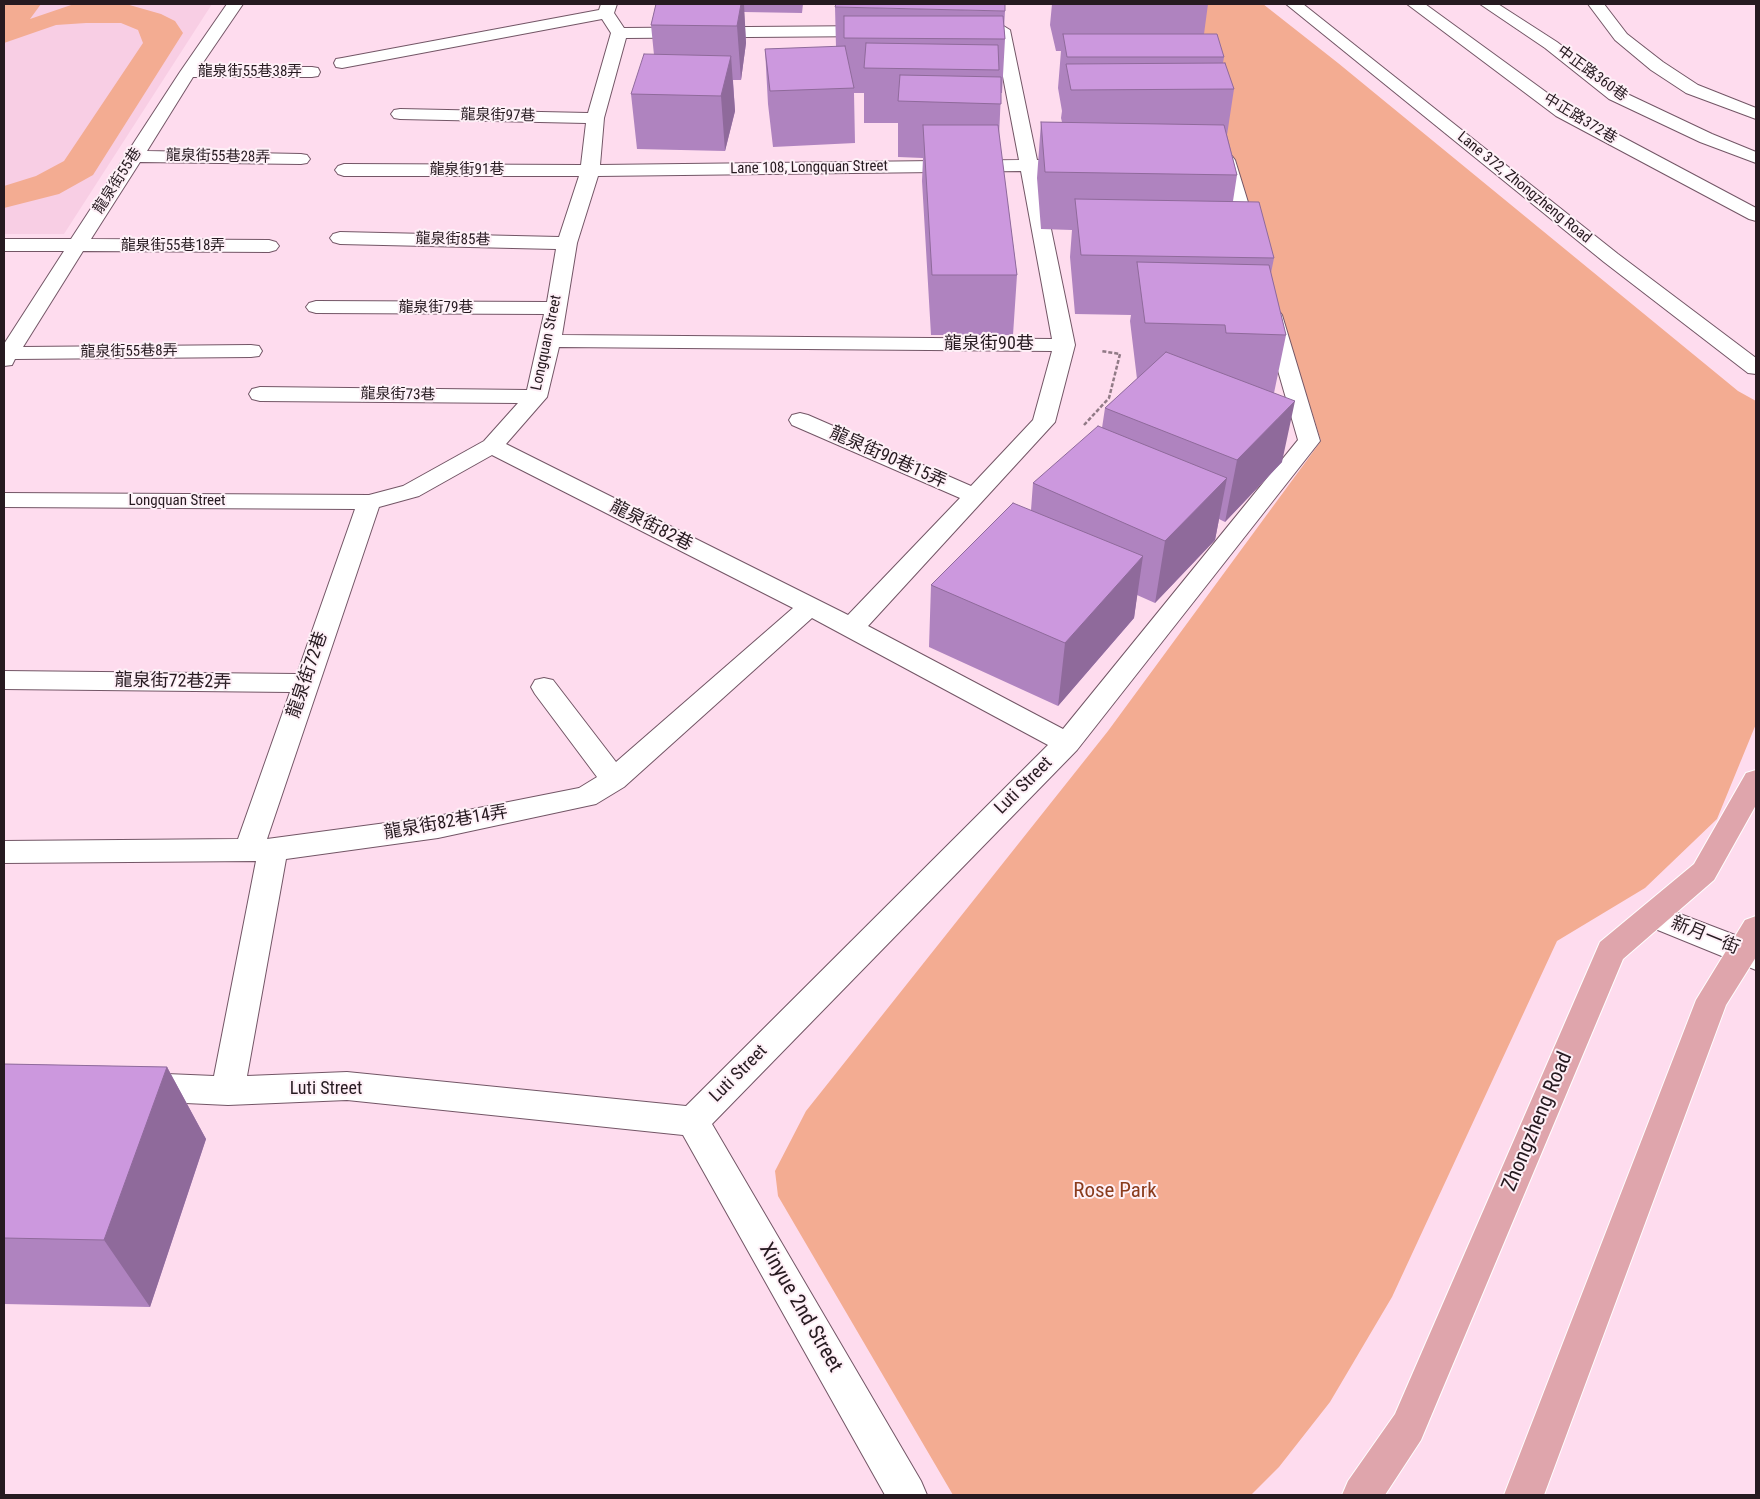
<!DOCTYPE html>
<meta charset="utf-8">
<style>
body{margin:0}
#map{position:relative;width:1760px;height:1499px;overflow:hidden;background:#fedcee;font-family:"Roboto Condensed",sans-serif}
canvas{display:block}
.frame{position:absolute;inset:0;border:5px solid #261a20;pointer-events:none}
</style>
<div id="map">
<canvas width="1760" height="1499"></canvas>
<div class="frame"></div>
</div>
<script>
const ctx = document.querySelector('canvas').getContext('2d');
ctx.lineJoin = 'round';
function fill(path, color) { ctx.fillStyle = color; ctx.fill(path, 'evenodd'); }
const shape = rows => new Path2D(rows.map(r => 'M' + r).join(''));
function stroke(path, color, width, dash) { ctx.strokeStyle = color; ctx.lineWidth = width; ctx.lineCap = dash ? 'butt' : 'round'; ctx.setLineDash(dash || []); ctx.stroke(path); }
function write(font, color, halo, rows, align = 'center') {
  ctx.font = font + ' "Roboto Condensed","Noto Sans TC",sans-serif'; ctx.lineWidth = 4; ctx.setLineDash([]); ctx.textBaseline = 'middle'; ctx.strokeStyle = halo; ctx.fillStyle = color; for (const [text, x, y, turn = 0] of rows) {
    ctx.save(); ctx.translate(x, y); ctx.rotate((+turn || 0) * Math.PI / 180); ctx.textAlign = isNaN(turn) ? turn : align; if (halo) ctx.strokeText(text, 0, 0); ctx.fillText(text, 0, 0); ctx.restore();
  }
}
const built = shape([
 [4,4,212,4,64,234,4,234]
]);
const green = shape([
 [4,4,41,4,30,19,74,4,126,4,161,14,175,21,183,33,93,175,59,194,4,208,4,186,36,176,64,161,143,43,138,30,121,23,86,23,56,25,4,43],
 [1146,4,1263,4,1338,63,1738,391,1756,401,1756,724,1717,819,1645,888,1557,941,1392,1297,1330,1402,1279,1467,1251,1495,953,1495,778,1196,775,1171,806,1111,1108,731,1321,441,1189,20]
]);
const path = shape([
 [1084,425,1109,398,1120,354,1101,351]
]);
const minor = shape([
 [227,4,243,4,200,67,312,67,318,68,320,72,318,76,312,77,193,77,147,151,301,154,307,155,310,159,307,163,301,164,140,162,91,239,269,240,276,242,279,246,276,250,269,252,83,251,23,347,251,345,259,346,262,351,259,356,251,357,15,359,12,365,4,366,4,344,64,251,4,251,4,239,71,239,180,72,227,4],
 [601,4,617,4,614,13,624,28,874,26,882,31,874,36,626,38,604,118,600,165,1019,160,995,35,974,33,972,30,974,27,980,25,1002,25,1010,30,1037,160,1075,160,1081,161,1084,165,1081,169,1075,170,1039,171,1075,345,1055,422,868,626,1063,729,1298,440,1262,315,1265,311,1272,309,1279,311,1282,315,1320,441,1077,750,712,1124,921,1481,927,1495,885,1495,683,1135,347,1100,228,1105,143,1101,131,1097,127,1087,131,1077,143,1073,214,1076,256,861,4,863,4,841,238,839,290,692,4,689,4,671,297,674,355,509,4,507,4,493,369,495,403,486,484,441,518,403,260,401,252,399,249,394,252,389,260,387,527,390,544,314,316,313,309,311,306,307,309,303,316,301,547,302,556,249,340,244,333,242,330,238,333,234,340,232,559,237,579,176,344,176,338,174,335,170,338,166,344,164,581,165,586,123,400,119,394,118,391,114,394,110,400,109,588,113,611,33,602,19,342,68,336,67,334,63,336,59,342,58,599,10,601,4],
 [1021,171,1052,339,562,335,577,243,598,176,1021,171],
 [559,347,1052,351,1033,420,971,486,808,415,800,413,792,415,789,420,792,425,960,498,848,615,506,444,547,397,559,347],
 [492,455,793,608,616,762,553,680,544,678,535,680,531,687,535,694,597,777,579,788,438,816,267,839,379,507,419,496,492,455],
 [812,618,1048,745,686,1106,347,1072,247,1076,286,859,438,838,596,804,624,787,812,618],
 [1286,4,1303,4,1618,254,1756,358,1756,374,1748,373,1604,262,1286,4],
 [1407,4,1425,4,1568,108,1756,208,1756,221,1749,219,1556,116,1407,4],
 [1480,4,1498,4,1557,42,1621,91,1712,134,1756,152,1756,163,1700,142,1609,99,1545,48,1480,4],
 [1588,4,1604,4,1627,34,1663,62,1698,85,1756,108,1756,119,1686,93,1651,70,1615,40,1588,4],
 [1218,155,1232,156,1235,160,1259,238,1256,242,1242,242,1239,238,1218,165,1212,164,1209,160,1212,156,1218,155],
 [1654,904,1756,943,1756,970,1643,924,1639,916,1643,908,1654,904]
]);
const major = shape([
 [1756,770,1756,805,1714,880,1623,959,1421,1440,1385,1495,1342,1495,1348,1481,1395,1414,1600,942,1694,864,1746,773,1756,770],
 [1756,916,1756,957,1726,1005,1544,1495,1504,1495,1696,1000,1745,920,1756,916]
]);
const wall = shape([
 [656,4,803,4,802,13,744,12,746,43,741,80,733,80,735,111,725,151,637,149,631,94,654,55,651,25],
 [1052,4,1208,4,1204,34,1224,57,1223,63,1234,89,1227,135,1237,175,1233,201,1274,258,1271,273,1286,335,1274,393,1282,462,1225,522,1219,519,1215,540,1155,603,1137,595,1134,618,1058,706,929,647,931,585,1031,510,1033,483,1102,428,1105,408,1137,379,1130,321,1131,315,1075,314,1070,257,1072,230,1041,229,1037,178,1041,122,1062,122,1061,118,1062,111,1058,88,1061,51,1056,51,1050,25],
 [835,7,1005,11,1004,29,1005,39,1002,93,1001,93,999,136,1017,275,1013,335,931,335,922,181,923,158,898,157,898,123,864,123,864,93,854,93,855,143,773,147,768,104,765,49,836,47],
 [4,1064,167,1067,206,1139,150,1307,4,1304]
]);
const shadedWall = shape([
 [741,4,744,4,746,43,741,80,737,26],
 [731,56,735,111,725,151,721,96],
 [1295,401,1282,462,1225,522,1237,460],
 [1227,478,1215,540,1155,603,1165,541],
 [1143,556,1134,618,1058,706,1065,643],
 [167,1067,206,1139,150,1307,104,1240]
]);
const building = shape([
 [656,4,741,4,737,26,651,25,656,4],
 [836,4,1005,4,1005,11,835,7,836,4],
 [844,16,1003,16,1005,39,844,38,844,16],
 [1063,34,1217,34,1224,57,1067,57,1063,34],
 [866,43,998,45,999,70,864,68,866,43],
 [845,46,854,88,770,91,765,49,845,46],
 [644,54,731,56,721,96,631,94,644,54],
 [1225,63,1234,89,1071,90,1066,64,1225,63],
 [900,75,1001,77,1001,104,898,101,900,75],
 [1041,122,1224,125,1237,175,1045,172,1041,122],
 [923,125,998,125,1017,275,932,275,923,125],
 [1075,199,1259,202,1274,258,1081,255,1075,199],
 [1137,262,1269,265,1286,335,1226,333,1225,325,1145,323,1137,262],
 [1166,352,1295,401,1237,460,1105,408,1166,352],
 [1098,426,1227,478,1165,541,1033,483,1098,426],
 [1013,503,1143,556,1065,643,931,585,1013,503],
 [4,1064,167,1067,104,1240,4,1238,4,1064]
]);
const farStreetnames = [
 ["龍泉街55巷38弄",250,72],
 ["中正路360巷",1592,74,36],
 ["龍泉街97巷",498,116,1],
 ["中正路372巷",1580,119,31],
 ["龍泉街55巷28弄",218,157,1],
 ["Lane 108, Longquan Street",809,168,-1],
 ["龍泉街91巷",467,170],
 ["龍泉街55巷",118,181,-57],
 ["Lane 372, Zhongzheng Road",1524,188,39],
 ["龍泉街85巷",453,240,1],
 ["龍泉街55巷18弄",173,246],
 ["龍泉街79巷",436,308],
 ["Longquan Street",547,343,-78],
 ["龍泉街55巷8弄",129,352,-1],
 ["龍泉街73巷",398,395,1],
 ["Longquan Street",177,501]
];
const streetNames = [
 ["龍泉街90巷",989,344],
 ["龍泉街90巷15弄",888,458,24],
 ["龍泉街82巷",651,526,27],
 ["龍泉街72巷",308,675,-71],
 ["龍泉街72巷2弄",173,682,1],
 ["Luti Street",1024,786,-45],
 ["龍泉街82巷14弄",446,823,-10],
 ["新月一街",1705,936,22],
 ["Luti Street",739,1074,-45],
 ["Luti Street",326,1089]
];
const nearStreetnames = [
 ["Zhongzheng Road",1538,1122,-67],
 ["Xinyue 2nd Street",800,1308,60]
];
const nearParknames = [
 ["Rose Park",1115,1192]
];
fill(built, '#f8cee4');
fill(green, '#f3ac92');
stroke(minor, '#735666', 2);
stroke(major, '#fff', 2);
stroke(path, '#917a86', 2.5, [4, 2]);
fill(minor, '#fff');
fill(major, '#dfa5ac');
fill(wall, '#af83bf');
fill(shadedWall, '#8f6a9b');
fill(building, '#cc98de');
stroke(building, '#8f6a9b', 1);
write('15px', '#261a20', '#fef0f7', farStreetnames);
write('18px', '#261a20', '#fef0f7', streetNames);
write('21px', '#261a20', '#fef0f7', nearStreetnames);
write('21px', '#8a3c1d', '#fef0f7', nearParknames);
</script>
